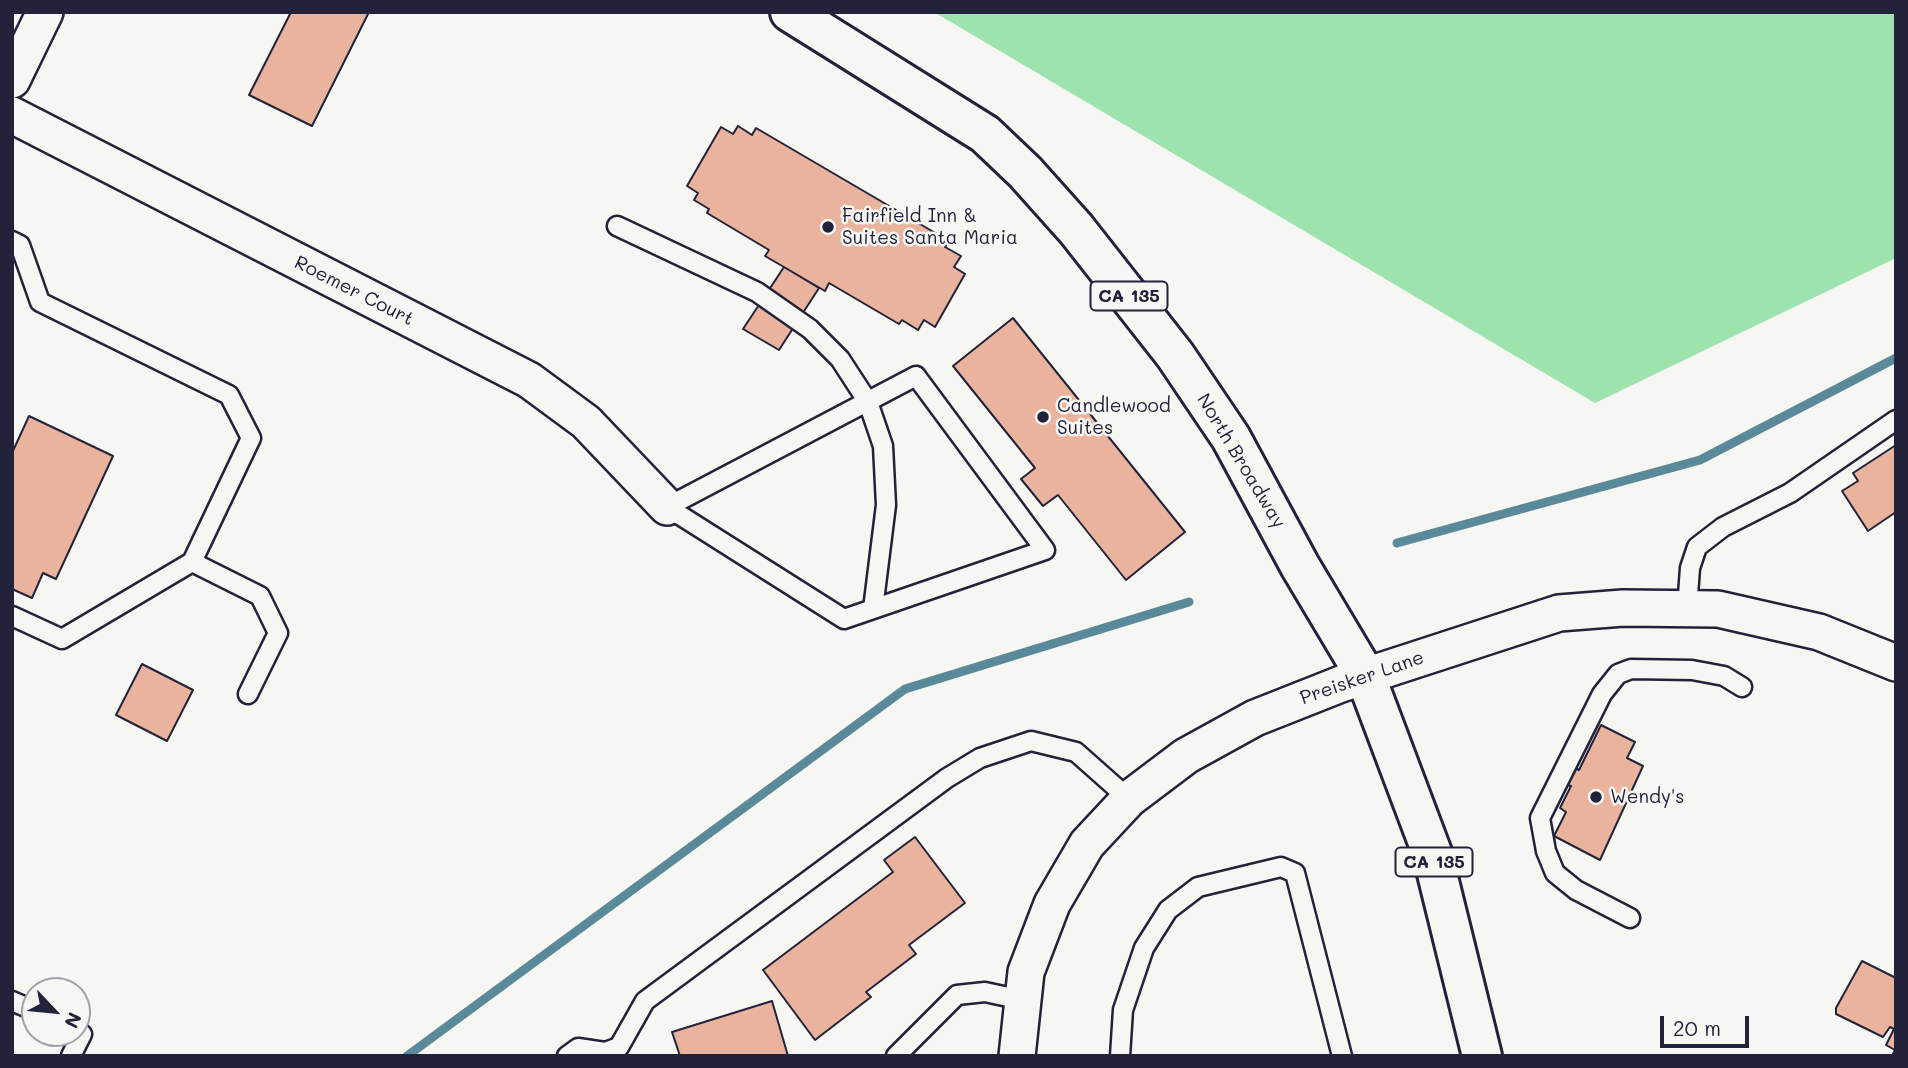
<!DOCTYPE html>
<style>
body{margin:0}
#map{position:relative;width:1908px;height:1068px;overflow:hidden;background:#f6f6f2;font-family:Mali,sans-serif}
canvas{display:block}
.frame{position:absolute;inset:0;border:14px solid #22223b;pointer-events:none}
.north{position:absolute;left:21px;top:977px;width:70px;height:70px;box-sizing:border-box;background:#f6f6f2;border:2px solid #a1a1a9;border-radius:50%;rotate:116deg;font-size:19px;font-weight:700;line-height:28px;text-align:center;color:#22223b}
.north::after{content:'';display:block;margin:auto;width:24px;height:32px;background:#22223b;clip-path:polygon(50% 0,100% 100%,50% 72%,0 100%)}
.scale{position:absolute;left:1660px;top:1016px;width:89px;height:32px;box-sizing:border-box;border:4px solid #22223b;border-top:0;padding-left:9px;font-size:21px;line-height:24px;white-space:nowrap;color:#22223b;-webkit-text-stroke:5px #f6f6f2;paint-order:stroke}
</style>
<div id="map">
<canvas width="1908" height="1068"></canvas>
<div class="frame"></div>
<div class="north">N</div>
<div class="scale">20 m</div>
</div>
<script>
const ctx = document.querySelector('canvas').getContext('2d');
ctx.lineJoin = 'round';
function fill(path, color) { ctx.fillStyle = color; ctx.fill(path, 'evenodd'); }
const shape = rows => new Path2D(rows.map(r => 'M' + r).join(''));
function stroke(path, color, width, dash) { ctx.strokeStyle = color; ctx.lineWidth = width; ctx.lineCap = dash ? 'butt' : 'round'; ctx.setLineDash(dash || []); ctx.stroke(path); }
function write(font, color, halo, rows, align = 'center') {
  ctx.font = font + ' Mali,sans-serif'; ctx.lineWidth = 5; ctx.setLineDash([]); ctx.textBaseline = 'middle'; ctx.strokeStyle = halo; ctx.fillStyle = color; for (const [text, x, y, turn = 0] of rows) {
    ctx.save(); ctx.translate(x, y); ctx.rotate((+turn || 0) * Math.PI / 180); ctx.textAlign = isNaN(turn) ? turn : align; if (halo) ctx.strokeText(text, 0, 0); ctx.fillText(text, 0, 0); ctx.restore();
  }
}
const green = shape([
 [934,12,1896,12,1896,258,1595,403]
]);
const stream = shape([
 [1397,543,1700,460,1896,358],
 [407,1056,905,689,1189,602]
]);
const building = shape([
 [291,12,369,12,312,126,249,95,291,12],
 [738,126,752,135,756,128,949,241,945,247,961,256,954,267,965,274,935,327,924,320,918,330,902,320,899,324,829,283,825,291,765,256,769,250,707,213,709,209,694,200,698,193,687,186,721,127,733,134,738,126],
 [784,267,819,288,779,350,743,329,784,267],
 [1013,318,1185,532,1126,580,1058,495,1043,506,1021,479,1035,468,953,366,1013,318],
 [29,416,113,456,56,579,43,573,32,598,12,589,12,453,29,416],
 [1896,445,1896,512,1868,531,1842,491,1858,481,1853,473,1896,445],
 [142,664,193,690,167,741,116,715,142,664],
 [1601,725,1635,742,1627,758,1643,766,1600,860,1554,836,1566,812,1560,808,1571,786,1567,785,1575,768,1579,770,1601,725],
 [915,837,965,903,909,945,916,954,866,992,871,997,815,1040,763,970,893,872,884,860,915,837],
 [1862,961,1896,978,1896,1056,1892,1056,1895,1050,1886,1045,1894,1029,1890,1027,1883,1037,1836,1014,1836,1008,1862,961],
 [772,1001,788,1056,680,1056,672,1032,772,1001]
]);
const lane = shape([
 [617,226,757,292,810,329,840,359,868,402,883,446,886,505,873,609],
 [12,241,20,245,40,302,229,395,251,438,192,562,62,639,12,616],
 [916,376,1045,550,844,619,667,507,916,376],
 [192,562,260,596,278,633,248,694],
 [1687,609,1690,568,1697,547,1723,527,1790,493,1896,420],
 [1630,918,1576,890,1555,873,1546,851,1540,818,1602,694,1618,674,1631,669,1692,670,1724,676,1742,687],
 [12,1001,35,1011],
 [71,1056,82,1034,77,1031],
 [567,1056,578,1048,605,1052,619,1047,645,1001,947,778,980,758,1031,741,1076,752,1129,799],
 [896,1056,957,995,985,992,1022,1000],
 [1120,1056,1123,1010,1144,948,1168,910,1198,887,1281,867,1295,873,1342,1056]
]);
const street = shape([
 [12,80,45,12],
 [12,115,529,380,586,422,667,507],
 [1017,1056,1026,972,1052,904,1087,844,1129,799,1186,756,1255,718,1341,684,1559,613,1623,608,1718,609,1819,632,1896,663]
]);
const primary = shape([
 [790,12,985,134,1025,172,1076,229,1175,355,1231,438,1300,566,1365,675,1432,853,1482,1056]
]);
const markers = [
 [828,227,7,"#22223b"],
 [1043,417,7,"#22223b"],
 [1596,797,7,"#22223b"]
];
const shields = [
 [1129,296,77],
 [1434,862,77]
];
const shieldNames = [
 ["CA 135",1129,296],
 ["CA 135",1434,862]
];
const poiNames = [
 ["Fairfield Inn &",842,216],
 ["Suites Santa Maria",842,238],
 ["Candlewood",1057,406],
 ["Suites",1057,428],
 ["Wendy's",1610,797]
];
const streetNames = [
 ["Roemer Court",354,291,27],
 ["North Broadway",1241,461,59],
 ["Preisker Lane",1362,678,-19]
];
fill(green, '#9ee2ae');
stroke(stream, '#5a8a9a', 9);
fill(building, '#e9b39d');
stroke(building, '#22223b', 2);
stroke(lane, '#22223b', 23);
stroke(street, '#22223b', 40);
stroke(primary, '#22223b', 44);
stroke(lane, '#f6f6f2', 18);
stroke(street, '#f6f6f2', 35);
stroke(primary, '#f6f6f2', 38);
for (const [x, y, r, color] of markers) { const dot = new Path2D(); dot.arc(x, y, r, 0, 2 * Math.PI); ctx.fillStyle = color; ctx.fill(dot); stroke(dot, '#f6f6f2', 2.5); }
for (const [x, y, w] of shields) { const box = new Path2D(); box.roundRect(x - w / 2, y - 14.5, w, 29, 5); ctx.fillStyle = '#f6f6f2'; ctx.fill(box); stroke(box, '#22223b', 2); }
write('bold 18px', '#22223b', null, shieldNames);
write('19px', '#22223b', '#f6f6f2', poiNames, 'left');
write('19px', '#22223b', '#f6f6f2', streetNames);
</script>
